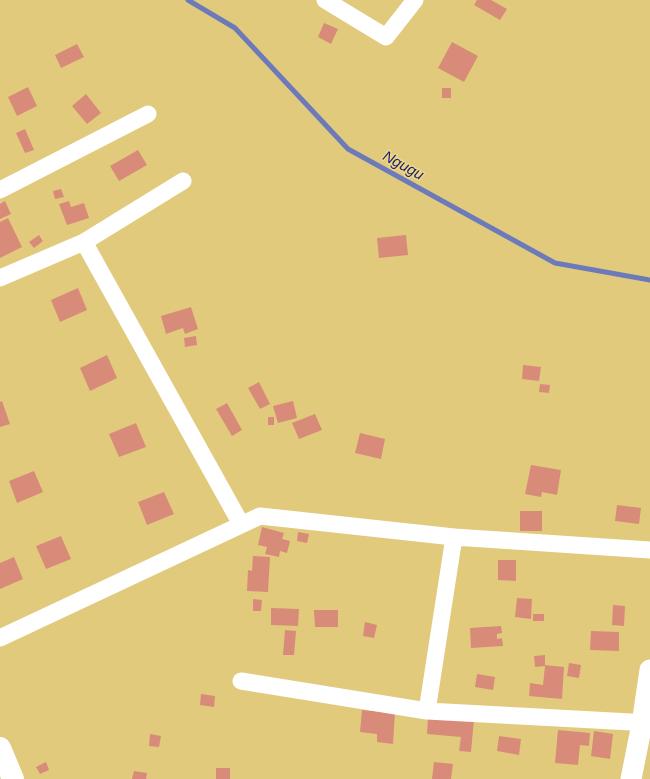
<!DOCTYPE html>
<style>
body{margin:0}
canvas{display:block;background:#e1ca7c}
</style>
<canvas width="650" height="779"></canvas>
<script>
const ctx = document.querySelector('canvas').getContext('2d');
ctx.lineJoin = 'round';
const shape = rows => new Path2D(rows.map(r => 'M' + r).join(''));
function stroke(path, color, width, dash) { ctx.strokeStyle = color; ctx.lineWidth = width; ctx.lineCap = dash ? 'butt' : 'round'; ctx.setLineDash(dash || []); ctx.stroke(path); }
function fill(path, color) { ctx.fillStyle = color; ctx.fill(path, 'evenodd'); }
function write(font, color, halo, rows, align = 'center') {
  ctx.font = font + ' Arial,sans-serif'; ctx.lineWidth = 3; ctx.setLineDash([]); ctx.textBaseline = 'middle'; ctx.strokeStyle = halo; ctx.fillStyle = color; for (const [text, x, y, turn = 0] of rows) {
    ctx.save(); ctx.translate(x, y); ctx.rotate((+turn || 0) * Math.PI / 180); ctx.textAlign = isNaN(turn) ? turn : align; if (halo) ctx.strokeText(text, 0, 0); ctx.fillText(text, 0, 0); ctx.restore();
  }
}
const stream = shape([
 [188,0,235,28,348,149,555,263,650,280]
]);
const building = shape([
 [477,0,491,0,507,9,500,20,474,5],
 [324,23,338,29,331,44,318,37],
 [452,42,478,56,464,82,438,68],
 [77,44,84,57,61,68,55,55],
 [28,87,37,106,17,116,8,97],
 [442,88,451,88,451,98,442,98],
 [86,94,101,113,87,124,72,106],
 [25,129,34,150,25,153,16,133],
 [138,150,147,165,119,181,110,166],
 [61,189,64,197,55,199,53,191],
 [5,201,11,214,0,219,0,204],
 [69,201,71,207,84,203,89,218,67,225,59,204],
 [8,218,22,247,0,258,0,222],
 [39,235,43,241,34,248,29,242],
 [406,235,408,255,379,258,377,238],
 [78,288,87,310,60,322,51,300],
 [191,307,198,329,185,334,183,328,166,334,161,316],
 [196,336,197,345,185,347,184,338],
 [107,355,117,378,90,391,80,368],
 [523,365,541,367,539,381,522,379],
 [259,382,270,404,260,409,248,388],
 [540,384,550,385,549,393,539,392],
 [2,401,10,424,0,427,0,402],
 [293,401,297,418,278,423,273,406],
 [227,403,242,430,232,436,216,409],
 [315,414,322,430,299,439,292,423],
 [268,417,274,417,274,425,268,425],
 [136,423,146,447,119,457,109,434],
 [360,433,385,439,381,459,355,453],
 [531,465,561,470,557,495,542,492,541,497,525,494],
 [34,471,43,492,17,503,9,481],
 [164,492,174,514,147,525,138,502],
 [617,505,641,508,639,524,615,521],
 [520,511,542,511,542,531,520,531],
 [262,527,284,533,282,539,290,541,287,553,280,551,279,557,265,554,267,547,258,545],
 [298,532,309,534,307,543,297,541],
 [61,536,71,559,46,569,36,546],
 [253,556,270,557,268,592,247,591,248,570,252,571],
 [14,557,23,579,0,589,0,563],
 [498,560,516,560,516,581,498,580],
 [517,598,532,599,531,619,515,617],
 [253,599,262,600,261,611,253,611],
 [613,605,625,606,624,626,612,625],
 [271,608,299,609,298,626,271,625],
 [314,610,338,610,338,627,315,627],
 [533,614,544,614,544,621,533,621],
 [365,622,377,625,374,638,363,636],
 [501,626,502,633,497,634,497,639,502,638,503,646,471,648,470,628],
 [285,630,296,631,294,655,283,655],
 [591,631,619,632,619,651,590,650],
 [545,655,545,665,564,667,562,699,529,696,530,683,543,685,545,666,535,667,534,656],
 [569,663,581,665,579,678,567,676],
 [477,674,495,677,493,690,475,687],
 [201,694,215,696,214,707,200,705],
 [362,710,395,713,393,744,377,742,377,734,360,732],
 [428,716,474,719,471,752,459,751,461,737,427,734],
 [558,730,590,733,589,746,580,745,578,765,555,763],
 [594,731,613,734,610,759,591,756],
 [150,734,161,736,159,747,149,746],
 [499,736,521,739,519,755,497,751],
 [46,762,49,770,40,774,36,767],
 [434,762,453,764,451,779,432,779],
 [216,768,230,768,230,779,216,779],
 [134,771,147,773,146,779,132,779]
]);
const minor = shape([
 [325,0,386,37,415,0],
 [0,190,148,114],
 [84,242,241,524],
 [0,278,84,242,183,181],
 [0,638,260,516,454,537,650,550],
 [241,681,427,711,650,723],
 [427,711,454,537]
]);
const tertiary = shape([
 [631,779,642,724,650,670]
]);
const primary = shape([
 [0,748,13,779]
]);
const waterNames = [
 ["Ngugu",403,166,29]
];
stroke(stream, '#6c7aba', 5);
fill(building, '#d98b79');
stroke(minor, '#fff', 17);
stroke(tertiary, '#fff', 21);
stroke(primary, '#fff', 22);
write('italic 15px', '#1b1f6b', '#eed789', waterNames);
</script>
